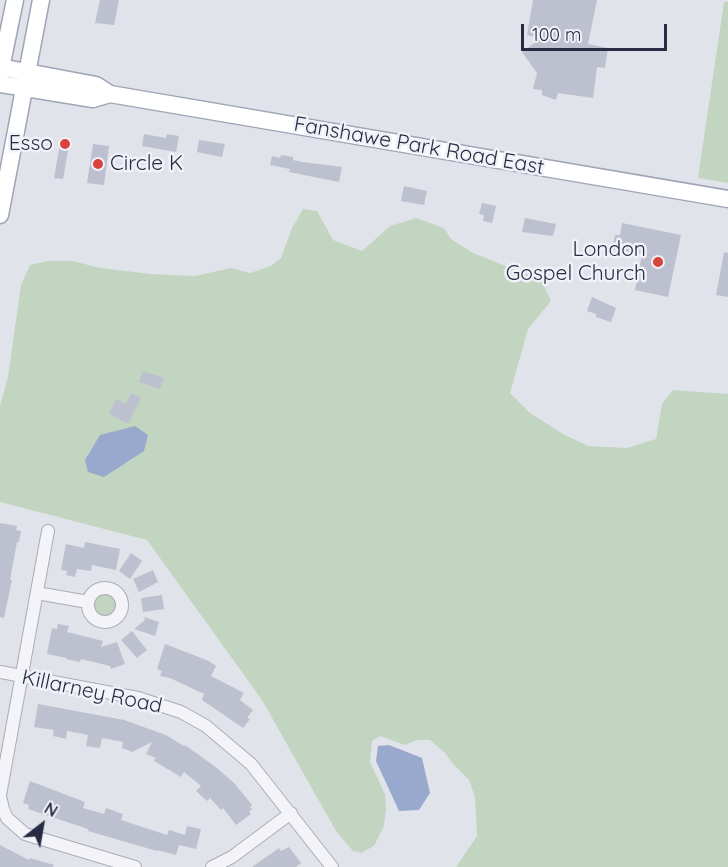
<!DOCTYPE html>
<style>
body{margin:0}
#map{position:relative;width:728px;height:867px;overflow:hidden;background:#e1e3ea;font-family:Quicksand,sans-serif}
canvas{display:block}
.north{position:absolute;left:12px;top:795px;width:60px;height:60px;-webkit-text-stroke:4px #f0f2f8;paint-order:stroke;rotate:31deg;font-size:16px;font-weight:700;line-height:24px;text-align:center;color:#282c43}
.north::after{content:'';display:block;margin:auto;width:21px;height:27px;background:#282c43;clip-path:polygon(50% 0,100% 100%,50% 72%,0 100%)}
.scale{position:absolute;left:521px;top:24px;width:146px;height:27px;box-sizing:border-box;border:3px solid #282c43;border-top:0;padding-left:8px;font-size:18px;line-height:21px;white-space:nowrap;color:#282c43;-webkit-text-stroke:4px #f0f2f8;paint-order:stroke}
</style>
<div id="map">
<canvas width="728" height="867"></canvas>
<div class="north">N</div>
<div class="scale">100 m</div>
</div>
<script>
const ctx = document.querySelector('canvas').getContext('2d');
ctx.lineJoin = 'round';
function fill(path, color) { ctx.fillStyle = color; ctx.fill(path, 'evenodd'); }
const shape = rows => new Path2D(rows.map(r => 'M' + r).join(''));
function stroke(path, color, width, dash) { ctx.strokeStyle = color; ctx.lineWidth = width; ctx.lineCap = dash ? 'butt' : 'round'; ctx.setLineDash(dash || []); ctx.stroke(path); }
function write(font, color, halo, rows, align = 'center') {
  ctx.font = font + ' Quicksand,sans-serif'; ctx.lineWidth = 5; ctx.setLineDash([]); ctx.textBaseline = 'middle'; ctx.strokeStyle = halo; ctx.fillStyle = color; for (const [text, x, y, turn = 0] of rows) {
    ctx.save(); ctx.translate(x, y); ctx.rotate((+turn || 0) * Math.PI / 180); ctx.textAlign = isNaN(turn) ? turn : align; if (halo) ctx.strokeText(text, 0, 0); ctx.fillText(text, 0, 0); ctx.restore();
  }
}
const green = shape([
 [724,2,728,2,728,183,698,178],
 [303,209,317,211,333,240,362,251,390,226,416,218,444,228,451,239,473,253,541,280,551,301,528,329,510,393,530,413,563,434,588,446,627,448,656,439,662,404,673,390,728,394,728,867,456,867,477,836,475,797,469,780,453,764,445,753,430,740,417,740,405,745,380,736,372,741,370,762,385,794,386,809,384,826,374,846,361,853,353,851,336,831,262,700,147,540,0,502,0,406,8,377,21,285,30,265,47,261,72,261,101,268,150,274,195,276,231,268,250,273,271,266,281,258,292,228],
 '93 605a12 12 0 1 1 24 0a12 12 0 1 1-24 0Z'
]);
const water = shape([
 [135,426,148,435,144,451,104,477,88,472,85,460,100,435],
 [389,745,422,758,430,793,419,810,399,811,376,761,378,746]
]);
const building = shape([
 [100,0,119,0,114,25,95,23],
 [533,0,597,0,588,44,608,48,605,68,597,67,593,98,558,93,556,100,542,95,542,90,533,89,537,73,522,52,541,38,527,35],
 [144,134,166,138,167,134,179,136,176,152,142,146],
 [61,138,70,140,63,179,54,178],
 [199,140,225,144,222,157,197,152],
 [93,144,109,146,104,185,87,183],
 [281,155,293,157,293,160,302,162,342,167,339,182,289,172,290,169,270,165,272,156,280,158],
 [404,186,427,191,424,205,401,201],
 [482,203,496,206,492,223,483,221,484,215,479,214],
 [525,218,556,224,553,236,522,232],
 [622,223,681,235,668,297,635,290,642,254,612,249,615,235,620,235],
 [724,252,728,253,728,297,716,295],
 [592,297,616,308,611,322,596,317,596,314,587,311],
 [143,371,164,378,160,389,139,382],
 [131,393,141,398,128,424,109,414,116,399,126,404],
 [0,523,17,526,16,530,21,531,19,542,17,542,10,580,12,580,4,618,0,617],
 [85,542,120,549,116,570,92,565,91,571,77,569,75,577,66,575,67,571,61,570,66,544,84,548],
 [131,553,142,561,130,579,119,571],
 [153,570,158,582,139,592,133,579],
 [162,595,164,609,143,612,141,598],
 [144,617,159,622,155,636,134,629,145,620],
 [58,624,69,626,67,632,103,641,101,647,117,642,125,664,111,669,110,666,81,659,80,662,66,659,67,658,47,654,52,628,57,629],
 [132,631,147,650,137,658,121,640],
 [165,644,209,661,216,666,211,676,244,693,240,700,253,710,247,718,250,719,243,728,202,700,204,694,170,678,160,676,162,671,157,669],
 [38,704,124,720,166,735,184,746,185,745,217,768,234,783,252,805,250,807,252,809,249,812,251,814,236,825,223,808,221,810,210,798,207,801,196,791,201,786,184,772,181,777,154,761,156,758,146,754,152,742,132,752,122,748,123,742,102,738,100,748,86,746,88,735,67,731,66,739,53,736,54,730,34,727],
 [30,781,85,802,83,808,104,814,106,808,123,814,121,820,167,835,169,830,185,835,187,826,201,829,196,849,179,845,176,855,157,850,157,851,88,831,88,829,28,809,29,805,23,803],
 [0,845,29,860,30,858,54,865,53,867,0,867],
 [289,847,301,863,296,867,252,867,279,848,281,851]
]);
const minor = shape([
 '88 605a17 17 0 1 1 34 0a17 17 0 1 1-34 0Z',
 [37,593,88,602],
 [0,672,138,698,181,712,206,726,251,764,332,867],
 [0,795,48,531],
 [0,796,3,809,7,818,25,834,135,867],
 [212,867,232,857,291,813]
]);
const major = shape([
 [0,67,96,85,110,94,728,199],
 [0,73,15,0],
 [0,84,93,99,110,94],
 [0,215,41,0]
]);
const markers = [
 [65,144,6,"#d8443d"],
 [98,164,6,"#d8443d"],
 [658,262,6,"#d8443d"]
];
const poiNames = [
 ["Esso",53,144],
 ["Circle K",110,164,"left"],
 ["London",646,250],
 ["Gospel Church",646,274]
];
const streetNames = [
 ["Fanshawe Park Road East",419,146,10],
 ["Killarney Road",92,692,12]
];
fill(green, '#c2d5c1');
fill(water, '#99a8cd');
fill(building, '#bdc0ce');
stroke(minor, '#aaacb8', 14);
stroke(major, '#9fa4b7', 19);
stroke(minor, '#f4f4f8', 12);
stroke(major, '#fff', 16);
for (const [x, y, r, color] of markers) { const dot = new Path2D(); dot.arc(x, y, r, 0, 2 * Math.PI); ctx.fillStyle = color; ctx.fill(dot); stroke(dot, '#f0f2f8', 2); }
write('21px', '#282c43', '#f0f2f8', poiNames, 'right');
write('21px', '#282c43', '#f0f2f8', streetNames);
</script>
